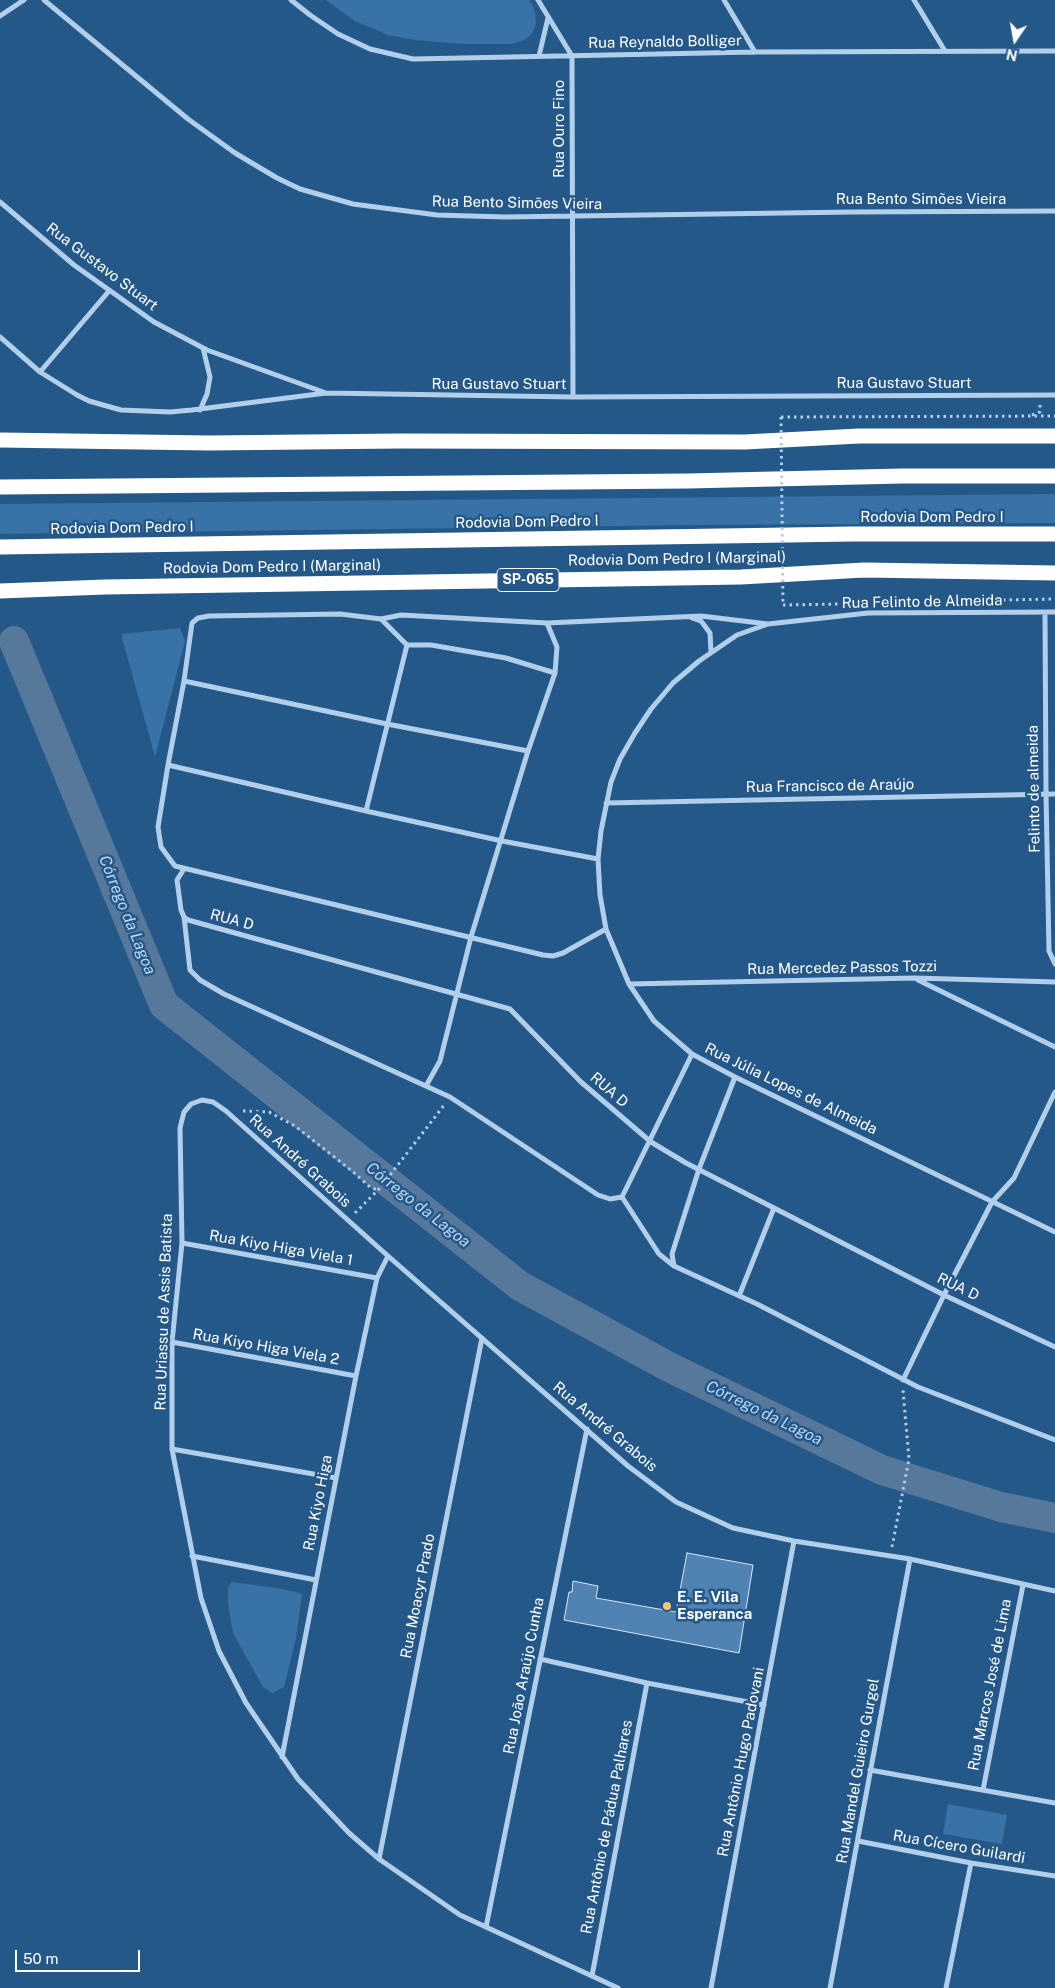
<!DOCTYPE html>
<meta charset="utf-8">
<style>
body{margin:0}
#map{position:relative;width:1055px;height:1988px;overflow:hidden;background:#245889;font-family:"Public Sans",sans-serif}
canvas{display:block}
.north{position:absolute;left:990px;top:15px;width:50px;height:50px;-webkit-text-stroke:4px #245889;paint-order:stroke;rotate:192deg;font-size:14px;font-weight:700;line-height:20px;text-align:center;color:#fff}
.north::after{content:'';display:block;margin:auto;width:18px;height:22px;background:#fff;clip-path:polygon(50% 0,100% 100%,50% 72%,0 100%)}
.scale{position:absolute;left:15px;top:1950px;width:125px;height:22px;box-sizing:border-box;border:2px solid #fff;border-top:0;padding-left:6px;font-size:15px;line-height:18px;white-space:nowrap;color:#fff;-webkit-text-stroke:4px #245889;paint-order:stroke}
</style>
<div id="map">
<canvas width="1055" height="1988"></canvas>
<div class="north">N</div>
<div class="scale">50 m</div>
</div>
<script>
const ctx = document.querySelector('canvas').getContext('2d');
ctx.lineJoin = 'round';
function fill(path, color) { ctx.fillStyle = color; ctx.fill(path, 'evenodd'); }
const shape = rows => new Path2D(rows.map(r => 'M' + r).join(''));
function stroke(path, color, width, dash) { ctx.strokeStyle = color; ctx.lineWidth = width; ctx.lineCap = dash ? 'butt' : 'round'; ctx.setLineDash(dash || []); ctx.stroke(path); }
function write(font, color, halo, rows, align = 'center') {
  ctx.font = font + ' "Public Sans",sans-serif'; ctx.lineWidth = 5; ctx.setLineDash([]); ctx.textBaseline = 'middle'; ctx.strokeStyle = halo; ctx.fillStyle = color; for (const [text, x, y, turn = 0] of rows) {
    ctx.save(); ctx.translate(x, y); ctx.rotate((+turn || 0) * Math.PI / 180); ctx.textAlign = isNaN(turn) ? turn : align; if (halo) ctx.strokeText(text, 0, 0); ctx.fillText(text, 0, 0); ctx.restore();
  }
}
const green = shape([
 [326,0,529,0,535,11,536,24,532,34,524,40,512,44,462,44,415,40,388,35,355,21],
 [1055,494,1055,523,698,525,0,534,0,504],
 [180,628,185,641,155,757,121,634],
 [232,1582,283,1589,302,1594,296,1638,284,1687,272,1693,263,1687,233,1633,228,1603,228,1588],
 [948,1804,1007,1815,1002,1844,943,1834]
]);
const river = shape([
 [14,641,164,1005,520,1286,669,1367,882,1470,1001,1507,1055,1518]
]);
const building = shape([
 [687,1553,753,1565,739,1653,564,1620,569,1592,572,1592,573,1581,598,1586,596,1598,676,1612,687,1553]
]);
const path = shape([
 [1032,415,1040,412,1040,404],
 [781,417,1055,416],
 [1003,600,1055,599],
 [783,605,842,604],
 [243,1111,269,1112,295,1126,352,1171,370,1187,377,1190],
 [355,1213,380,1188,445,1104],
 [892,1547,909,1459,903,1390]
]);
const street = shape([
 [44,0,188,119,235,153,277,178,300,189,353,204,437,215,505,217,854,212,1055,211],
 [291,0,310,15,338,34,370,49,413,59,755,52,1055,51],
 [538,0,572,56,573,397],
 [724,0,755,52],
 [914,0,945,51],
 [0,16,24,0],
 [539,56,548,18],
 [0,202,74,265,154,322,207,350,326,393,573,397,1055,395],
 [0,337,40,372,77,395,89,401,121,410,170,412,192,410,326,393],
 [40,372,109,291],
 [200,410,207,394,210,377,203,348],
 [1045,612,1046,794,1049,951,1055,964],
 [1055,612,868,613,768,624,737,635,699,661,673,683,651,709,635,733,620,759,611,782,601,831,598,859,600,895,606,929,629,984,654,1021,692,1054,735,1077,1055,1232],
 [692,618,701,621,710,633,711,652],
 [381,619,407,645,431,645,506,658,555,673],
 [184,681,387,724,528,751],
 [168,765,366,811,502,841,598,859],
 [606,803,1055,794],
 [366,811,407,645],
 [184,869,177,880,181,910,184,917,188,920,510,1009,581,1082,651,1142,686,1163,944,1295,1055,1347],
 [184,917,190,970,200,980,224,994,450,1097,598,1195,610,1199,622,1197],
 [606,929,563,953,553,956,543,955,175,866,161,847,158,827,168,765,184,681,192,623,198,618,209,616,340,614,381,619,401,615,547,623,701,616,768,624],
 [918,980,1055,1047],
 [629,984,915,978,1055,982],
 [735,1077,699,1169,672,1254,674,1266,757,1304,918,1387,1055,1440],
 [426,1086,440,1061,471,937,528,751,555,673,557,647,547,623],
 [622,1197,692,1054],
 [622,1197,659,1254,674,1266],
 [182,1243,377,1278],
 [739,1296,774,1208],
 [172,1342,356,1376],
 [903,1380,944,1295,992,1202,1014,1178,1055,1092],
 [172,1449,336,1478],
 [192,1556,316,1580],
 [540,1659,647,1683,764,1705],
 [282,1757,356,1376,377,1278,388,1256],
 [870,1770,1055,1803],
 [983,1790,1023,1585],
 [858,1841,971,1863,1055,1876],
 [379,1859,482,1338],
 [486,1927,587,1429],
 [592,1976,647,1683],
 [618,1988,460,1915,379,1859,349,1833,298,1779,246,1703,219,1651,201,1598,172,1449,172,1342,182,1243,180,1128,184,1112,191,1104,202,1100,213,1102,226,1111,388,1256,628,1466,676,1502,733,1528,794,1541,910,1559,1055,1591],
 [711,1988,794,1541],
 [830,1988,910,1559],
 [946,1988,971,1863]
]);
const highway = shape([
 [0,440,209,443,401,441,745,442,859,436,1055,436],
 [0,487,688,481,902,476,1055,476],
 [0,547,853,534,1055,534],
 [0,591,105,587,741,577,864,570,1055,573]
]);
const pathBridge = shape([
 [781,417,783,605]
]);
const markers = [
 [667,1606,5,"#f4c675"]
];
const shields = [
 [528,580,62]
];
const shieldNames = [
 ["SP-065",528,580]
];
const streetNames = [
 ["Rua Reynaldo Bolliger",665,42,-1],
 ["Rua Ouro Fino",559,129,-90],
 ["Rua Bento Simões Vieira",921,199],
 ["Rua Bento Simões Vieira",517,203,1],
 ["Rua Gustavo Stuart",102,267,37],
 ["Rua Gustavo Stuart",904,383],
 ["Rua Gustavo Stuart",499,384],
 ["Rodovia Dom Pedro I",932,517],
 ["Rodovia Dom Pedro I",527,522,-1],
 ["Rodovia Dom Pedro I",122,528,-1],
 ["Rodovia Dom Pedro I (Marginal)",677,559,-1],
 ["Rodovia Dom Pedro I (Marginal)",272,567,-1],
 ["Rua Felinto de Almeida",922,602,-1],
 ["Rua Francisco de Araújo",830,786,-1],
 ["Felinto de almeida",1034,789,-91],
 ["RUA D",232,920,15],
 ["Rua Mercedez Passos Tozzi",842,968,-1],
 ["Rua Júlia Lopes de Almeida",791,1089,26],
 ["RUA D",609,1090,41],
 ["Rua André Grabois",300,1161,42],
 ["Rua Kiyo Higa Viela 1",281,1248,10],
 ["RUA D",958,1287,26],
 ["Rua Uriassu de Assis Batista",164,1312,-88],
 ["Rua Kiyo Higa Viela 2",266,1347,10],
 ["Rua André Grabois",605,1427,40],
 ["Rua Kiyo Higa",318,1503,-79],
 ["Rua Moacyr Prado",418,1596,-79],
 ["Rua João Araújo Cunha",524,1676,-79],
 ["Rua Marcos José de Lima",990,1685,-79],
 ["Rua Antônio Hugo Padovani",741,1762,-79],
 ["Rua Mandel Guieiro Gurgel",858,1771,-80],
 ["Rua Antônio de Pádua Palhares",607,1827,-79],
 ["Rua Cícero Guilardi",959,1847,10]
];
const poiNames = [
 ["E. E. Vila",677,1597],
 ["Esperanca",677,1614]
];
const waterNames = [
 ["Córrego da Lagoa",127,915,68],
 ["Córrego da Lagoa",418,1205,38],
 ["Córrego da Lagoa",764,1413,26]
];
fill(green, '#3972a6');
stroke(river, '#55789b', 30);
fill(building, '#5183b2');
stroke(building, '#d5e7f7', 1);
stroke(path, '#b1cfea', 3, [2.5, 4]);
stroke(street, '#b1cfea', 5);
stroke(highway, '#fff', 15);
stroke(pathBridge, '#b1cfea', 3, [2.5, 4]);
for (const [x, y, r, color] of markers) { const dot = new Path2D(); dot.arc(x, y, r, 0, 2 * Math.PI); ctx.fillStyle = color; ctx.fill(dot); stroke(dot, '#245889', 2); }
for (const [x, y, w] of shields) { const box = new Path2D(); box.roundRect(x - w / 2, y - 11.5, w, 23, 4); ctx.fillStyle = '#245889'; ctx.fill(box); stroke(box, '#fff', 1); }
write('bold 14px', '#fff', null, shieldNames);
write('15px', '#fff', '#245889', streetNames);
write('bold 15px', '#fff', '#245889', poiNames, 'left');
write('italic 16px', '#bdd8f1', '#245889', waterNames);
</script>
